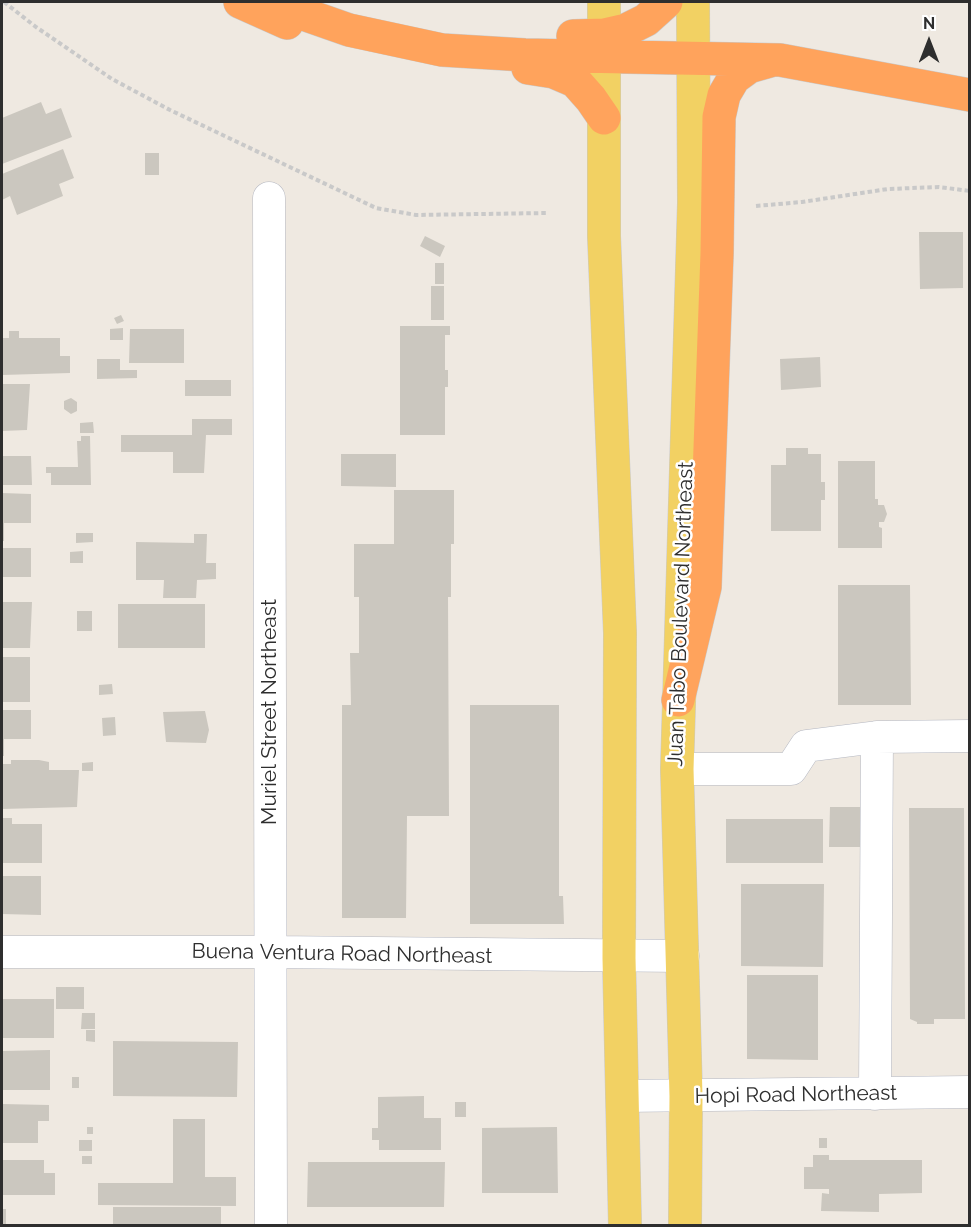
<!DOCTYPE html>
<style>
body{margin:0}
#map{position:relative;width:971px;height:1227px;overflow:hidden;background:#efe9e1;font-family:Raleway,sans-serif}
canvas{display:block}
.frame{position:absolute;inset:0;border:3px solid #2e2e2e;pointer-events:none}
.north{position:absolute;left:899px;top:12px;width:60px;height:60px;-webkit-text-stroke:4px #fff;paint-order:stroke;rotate:0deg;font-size:16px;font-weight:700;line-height:24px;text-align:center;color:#2e2e2e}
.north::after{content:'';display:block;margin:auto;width:21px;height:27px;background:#2e2e2e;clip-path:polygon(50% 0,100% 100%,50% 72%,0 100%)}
</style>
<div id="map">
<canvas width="971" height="1227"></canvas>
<div class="frame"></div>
<div class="north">N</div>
</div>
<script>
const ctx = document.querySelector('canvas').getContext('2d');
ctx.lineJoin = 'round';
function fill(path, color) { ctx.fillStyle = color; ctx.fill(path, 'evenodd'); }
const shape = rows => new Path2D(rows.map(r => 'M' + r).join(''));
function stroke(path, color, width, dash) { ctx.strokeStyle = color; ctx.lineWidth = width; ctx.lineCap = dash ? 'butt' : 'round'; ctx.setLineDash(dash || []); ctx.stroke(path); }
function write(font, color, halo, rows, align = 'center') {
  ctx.font = font + ' Raleway,sans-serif'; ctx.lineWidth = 5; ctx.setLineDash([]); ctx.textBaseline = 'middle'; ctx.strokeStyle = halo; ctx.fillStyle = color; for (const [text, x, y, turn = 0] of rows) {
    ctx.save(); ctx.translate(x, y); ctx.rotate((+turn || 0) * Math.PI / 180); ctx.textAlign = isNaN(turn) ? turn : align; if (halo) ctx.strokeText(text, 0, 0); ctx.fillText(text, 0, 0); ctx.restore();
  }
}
const building = shape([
 [41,102,46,114,61,108,72,137,2,164,2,118],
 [63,149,74,178,59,184,63,196,17,215,10,196,2,200,2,174],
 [145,153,159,153,159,175,145,175],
 [919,232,963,232,963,288,920,289],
 [425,236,445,246,440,257,420,246],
 [435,263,444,263,444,284,435,284],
 [431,286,444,286,444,320,431,320],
 [121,315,124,321,117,324,114,318],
 [400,326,450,326,450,335,445,335,445,370,448,370,448,387,445,387,445,435,400,435],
 [123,328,123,340,110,340,110,329],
 [130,329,184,329,184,363,129,363],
 [9,331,19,331,19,338,60,338,60,356,70,356,70,373,2,375,2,338,9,338],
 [820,357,821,387,781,390,780,359],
 [97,359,120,359,120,370,137,370,137,378,97,379],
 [185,380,231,380,231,396,185,396],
 [2,384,30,384,27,430,2,431],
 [71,398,77,402,77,411,71,414,64,409,64,401],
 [192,419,232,419,232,435,206,435,204,473,173,473,173,452,121,452,121,435,192,435],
 [93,422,94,433,80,433,80,423],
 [81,436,90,436,91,485,51,485,51,473,46,473,46,467,78,467,77,441,81,441],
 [786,448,808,448,808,454,821,454,821,482,825,482,825,500,821,500,821,531,771,531,771,465,786,465],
 [341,454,396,454,396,487,341,486],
 [2,456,31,456,32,485,2,485],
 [838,461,875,461,875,499,878,499,878,505,884,505,887,514,884,522,879,522,879,527,882,528,882,548,838,548],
 [394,490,454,490,454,544,451,544,451,597,448,597,449,816,407,816,406,918,342,918,342,705,351,705,350,653,359,653,359,597,354,597,354,544,394,544],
 [2,493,31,494,31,523,4,523,4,541,2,541],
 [76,533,93,533,93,542,76,543],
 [194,534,207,534,206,563,216,563,216,579,197,580,196,598,163,598,164,580,136,580,136,542,194,543],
 [2,548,31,548,31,577,2,577],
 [83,551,83,563,70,563,70,552],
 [838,585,910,585,911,705,838,705],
 [2,602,32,602,30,648,2,648],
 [118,604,205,604,205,648,118,648],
 [77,611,92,611,92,631,77,631],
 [2,657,30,657,30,702,2,702],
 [112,684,113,694,99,695,99,685],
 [470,705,559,705,559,896,563,896,564,924,470,924],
 [2,710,31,710,31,739,4,739,4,756,2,756],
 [205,711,209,730,206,743,166,742,163,712],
 [115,717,116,735,103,736,102,718],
 [11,760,39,760,49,762,49,770,79,770,77,807,2,809,2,764,11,764],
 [93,762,93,771,82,771,82,763],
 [830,807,866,807,866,847,829,847],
 [909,808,964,808,965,1019,934,1019,934,1024,917,1024,917,1022,910,1019],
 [2,818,12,818,12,824,42,824,42,863,2,863],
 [726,819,823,819,823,863,726,863],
 [2,876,41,876,41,915,2,914],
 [741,884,824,884,823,967,741,966],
 [747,975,818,975,818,1060,747,1059],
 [56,987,84,987,84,1009,56,1009],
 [2,999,54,999,54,1038,2,1038],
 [82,1013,95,1013,95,1029,81,1029],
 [86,1030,95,1030,95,1042,86,1041],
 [113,1041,238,1042,237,1097,113,1096],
 [50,1050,50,1090,2,1090,2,1051],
 [72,1077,79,1077,79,1088,72,1088],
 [424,1096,424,1118,441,1118,441,1150,379,1150,379,1140,372,1140,372,1128,378,1128,378,1097],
 [455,1102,466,1102,466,1117,455,1117],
 [2,1104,49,1105,49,1121,38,1121,38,1143,2,1143],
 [173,1119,205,1119,205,1177,236,1177,236,1206,98,1205,98,1183,173,1183],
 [87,1127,93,1127,93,1134,87,1134],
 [557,1127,558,1193,482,1193,482,1128],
 [819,1138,827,1138,827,1148,819,1148],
 [79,1140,92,1140,92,1151,79,1151],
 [813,1155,829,1155,829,1160,922,1160,922,1193,879,1194,879,1212,821,1211,822,1193,829,1194,829,1189,804,1189,804,1167,813,1167],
 [82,1156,92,1156,92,1164,82,1164],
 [2,1160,44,1160,44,1173,55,1173,55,1195,2,1195],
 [308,1162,445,1162,444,1207,307,1207],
 [113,1207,221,1207,221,1226,113,1226],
 [2,1209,6,1209,6,1226,2,1226]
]);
const path = shape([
 [4,2,36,27,112,79,170,110,376,208,416,215,548,213],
 [756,206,802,202,888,189,939,187,970,191]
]);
const minor = shape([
 [269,198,271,1226],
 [677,769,791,769,806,746,877,737],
 [2,952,271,952,683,956],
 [875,1094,877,737,970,736],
 [622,1096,970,1092]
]);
const major = shape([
 [604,2,604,236,620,633,619,958,625,1226],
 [685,1226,686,1096,677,769,694,203,693,2]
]);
const highway = shape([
 [240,2,287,23],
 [269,2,349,30,442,50,525,55,780,60,970,95],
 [573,36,604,35,626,30,646,20,666,2],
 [528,68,554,72,575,81,591,99,604,118],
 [678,700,705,587,717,253,719,117,724,95,734,78,749,67,770,61]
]);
const streetNames = [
 ["Juan Tabo Boulevard Northeast",681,614,-88],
 ["Muriel Street Northeast",270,712,-90],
 ["Buena Ventura Road Northeast",342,954,1],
 ["Hopi Road Northeast",796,1095,-1]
];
fill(building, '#cbc7bf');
stroke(minor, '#b4b7c1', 33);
stroke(major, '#c9c9c9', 34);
stroke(highway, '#c9c9c9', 34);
stroke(path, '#c9c9c9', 4, [4.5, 3]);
stroke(minor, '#fff', 32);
stroke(major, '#f2d163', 33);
stroke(highway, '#ffa35c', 33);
write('21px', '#2e2e2e', '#fff', streetNames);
</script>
